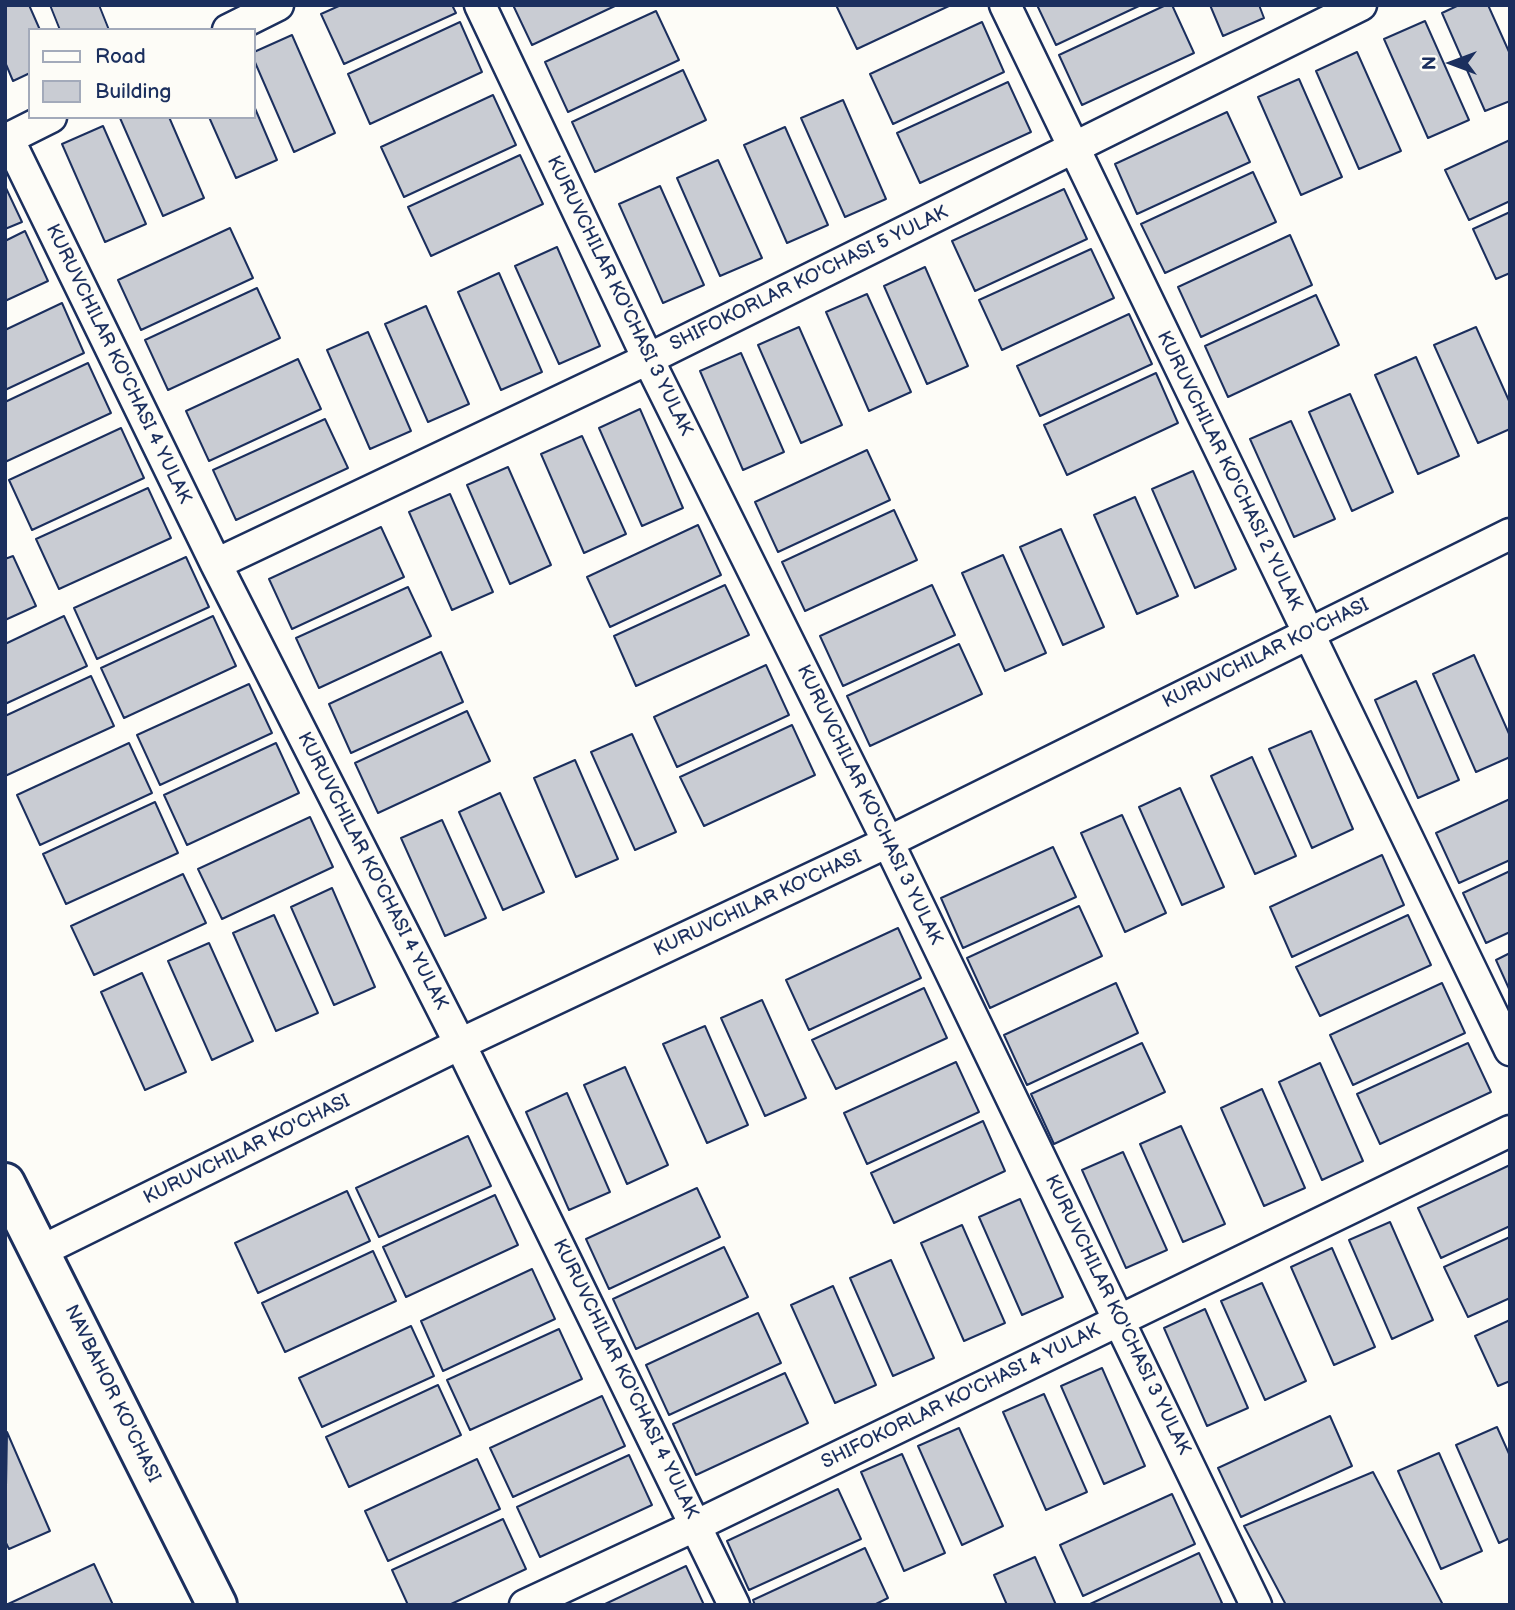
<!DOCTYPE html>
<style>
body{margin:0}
#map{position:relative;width:1515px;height:1610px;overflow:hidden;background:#fdfcf7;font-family:"Balsamiq Sans",sans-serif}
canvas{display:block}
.frame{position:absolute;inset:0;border:7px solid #1b2f5e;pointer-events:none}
.legend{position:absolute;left:28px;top:28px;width:228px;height:91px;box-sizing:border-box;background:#fdfcf7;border:2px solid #a3aaba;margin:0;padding:9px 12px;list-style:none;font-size:21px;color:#1b2f5e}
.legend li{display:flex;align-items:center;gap:14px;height:35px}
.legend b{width:35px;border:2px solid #a3aaba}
.north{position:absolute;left:1417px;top:28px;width:70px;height:70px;-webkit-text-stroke:5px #fdfcf7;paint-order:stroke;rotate:270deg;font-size:19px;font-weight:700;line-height:28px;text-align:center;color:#1b2f5e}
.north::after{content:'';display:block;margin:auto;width:24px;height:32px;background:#1b2f5e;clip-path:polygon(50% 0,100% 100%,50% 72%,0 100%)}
</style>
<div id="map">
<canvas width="1515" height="1610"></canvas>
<div class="frame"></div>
<ul class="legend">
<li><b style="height:9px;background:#fdfcf7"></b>Road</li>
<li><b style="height:19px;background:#c9ccd3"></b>Building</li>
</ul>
<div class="north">N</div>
</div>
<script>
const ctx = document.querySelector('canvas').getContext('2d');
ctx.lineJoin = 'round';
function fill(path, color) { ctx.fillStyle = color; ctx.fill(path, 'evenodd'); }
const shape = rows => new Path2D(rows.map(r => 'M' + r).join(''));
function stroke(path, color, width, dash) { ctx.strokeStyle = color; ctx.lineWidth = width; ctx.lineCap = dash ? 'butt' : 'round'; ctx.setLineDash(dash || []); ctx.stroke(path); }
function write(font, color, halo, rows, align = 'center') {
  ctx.font = font + ' "Balsamiq Sans",sans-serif'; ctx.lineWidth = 6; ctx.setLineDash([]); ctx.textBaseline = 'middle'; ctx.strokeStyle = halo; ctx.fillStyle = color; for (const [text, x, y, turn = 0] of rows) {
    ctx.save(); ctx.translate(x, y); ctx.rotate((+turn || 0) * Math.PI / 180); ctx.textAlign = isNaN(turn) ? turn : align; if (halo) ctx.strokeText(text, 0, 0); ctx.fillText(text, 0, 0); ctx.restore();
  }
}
const building = shape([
 [5,5,29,5,40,30,30,30,30,73,13,81,5,62,5,5],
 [50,5,99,5,109,30,60,30,50,5],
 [341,5,452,5,456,13,344,64,321,14,341,5],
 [513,5,617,5,532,45,513,5],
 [836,5,951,5,857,49,836,5],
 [1037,5,1141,5,1056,45,1037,5],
 [1166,5,1172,5,1194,53,1082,105,1059,55,1166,5],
 [1210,5,1259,5,1264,18,1223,36,1210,5],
 [1459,5,1488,5,1510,54,1510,101,1485,111,1442,13,1459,5],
 [656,11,679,60,568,112,545,62,656,11],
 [1425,21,1469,120,1428,138,1384,39,1425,21],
 [460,22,482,72,370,124,348,74,460,22],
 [982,22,1004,72,893,124,870,74,982,22],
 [292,35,335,133,294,152,254,60,254,52,292,35],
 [1357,52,1401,151,1359,169,1316,71,1357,52],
 [683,70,706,120,595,172,572,122,683,70],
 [1299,79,1342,177,1301,195,1258,97,1299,79],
 [1008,82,1031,132,920,183,897,133,1008,82],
 [493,95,516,145,404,197,381,147,493,95],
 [843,100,886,199,845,217,801,118,843,100],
 [254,106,277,160,236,178,209,117,254,117,254,106],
 [1227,112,1250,162,1137,214,1115,164,1227,112],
 [169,117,204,198,163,216,120,118,169,117],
 [103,126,146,224,105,242,62,144,103,126],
 [785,127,828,225,787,243,744,145,785,127],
 [1510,140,1510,201,1469,220,1445,170,1510,140],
 [520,155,543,204,431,256,408,207,520,155],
 [718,160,762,258,720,276,677,178,718,160],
 [1253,172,1276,222,1165,273,1141,224,1253,172],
 [5,186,22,222,5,229,5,186],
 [660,186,704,285,663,303,619,204,660,186],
 [1064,189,1087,239,975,291,952,241,1064,189],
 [1510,212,1510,273,1496,279,1473,229,1510,212],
 [230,228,253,278,141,330,118,280,230,228],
 [25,231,48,281,5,301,5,241,25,231],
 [1290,235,1312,285,1201,337,1178,287,1290,235],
 [557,247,600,346,559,364,515,266,557,247],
 [1091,249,1114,298,1002,350,979,300,1091,249],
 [925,267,968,366,927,384,884,286,925,267],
 [499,273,542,372,501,390,458,292,499,273],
 [257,288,280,338,168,390,145,340,257,288],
 [867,294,911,392,869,411,826,312,867,294],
 [1316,295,1339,345,1228,397,1205,346,1316,295],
 [62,303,84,353,5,390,5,330,62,303],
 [426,306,469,404,428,422,385,324,426,306],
 [1129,314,1152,364,1040,416,1017,366,1129,314],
 [799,327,842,425,801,443,758,345,799,327],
 [1476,327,1510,403,1510,429,1478,443,1434,345,1476,327],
 [368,332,411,431,370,449,327,350,368,332],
 [741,353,784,452,743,470,700,371,741,353],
 [1416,357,1459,456,1418,474,1375,375,1416,357],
 [298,359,321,409,209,461,186,411,298,359],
 [88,363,111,413,5,462,5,402,88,363],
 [1156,373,1178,423,1067,475,1044,425,1156,373],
 [1350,394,1393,492,1352,511,1309,412,1350,394],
 [640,409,683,508,642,526,599,428,640,409],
 [325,419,348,468,236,520,213,470,325,419],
 [1291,421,1335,519,1294,537,1250,439,1291,421],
 [121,428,144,478,32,530,9,480,121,428],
 [582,436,626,534,584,553,541,454,582,436],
 [867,450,890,500,778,552,755,502,867,450],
 [508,467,551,565,510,584,467,485,508,467],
 [1193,471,1236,569,1195,588,1152,489,1193,471],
 [148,488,171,538,59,589,36,539,148,488],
 [450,494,493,592,452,610,409,512,450,494],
 [1135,497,1178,596,1137,614,1094,515,1135,497],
 [894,510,917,560,805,611,782,562,894,510],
 [698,525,721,575,610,627,587,577,698,525],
 [381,527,404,577,292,629,269,579,381,527],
 [1061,529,1104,627,1063,645,1020,547,1061,529],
 [1003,555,1046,653,1005,671,962,573,1003,555],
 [13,556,36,606,5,620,5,559,13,556],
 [186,557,209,607,97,659,74,608,186,557],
 [725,585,749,635,636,686,614,636,725,585],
 [932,585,955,635,843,686,820,636,932,585],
 [408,587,431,636,319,688,296,638,408,587],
 [64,616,87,666,5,704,5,644,64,616],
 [213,616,236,666,124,718,101,668,213,616],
 [959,644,982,694,870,746,847,696,959,644],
 [441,652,463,702,351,753,329,704,441,652],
 [1474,655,1510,736,1510,757,1476,772,1433,674,1474,655],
 [766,665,789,715,677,767,654,717,766,665],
 [91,676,114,726,5,776,5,716,91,676],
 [1416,681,1459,780,1418,798,1375,700,1416,681],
 [249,684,272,733,160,785,137,735,249,684],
 [467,711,490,761,378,813,355,763,467,711],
 [792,725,815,775,704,826,680,777,792,725],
 [1311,731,1353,829,1312,848,1269,749,1311,731],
 [632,734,676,832,635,850,591,752,632,734],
 [129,743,152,793,40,845,17,795,129,743],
 [276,743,299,793,187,845,164,795,276,743],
 [1252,757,1296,856,1255,874,1211,776,1252,757],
 [575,760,618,859,576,877,534,778,575,760],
 [1180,788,1224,887,1182,905,1139,807,1180,788],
 [500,793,544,892,503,910,459,812,500,793],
 [1510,799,1510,860,1459,883,1436,833,1510,799],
 [155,802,178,853,66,904,43,854,155,802],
 [1122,815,1166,913,1125,932,1081,833,1122,815],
 [310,817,333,867,222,919,198,869,310,817],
 [442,820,486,918,445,936,401,838,442,820],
 [1053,847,1076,897,963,948,941,898,1053,847],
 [1382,855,1404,905,1292,957,1270,907,1382,855],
 [1510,871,1510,932,1486,943,1463,893,1510,871],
 [183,874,206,923,94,975,71,926,183,874],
 [332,888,375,987,334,1005,291,907,332,888],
 [1079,906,1102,956,990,1008,967,958,1079,906],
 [274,915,318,1013,276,1031,233,933,274,915],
 [1408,915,1431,965,1320,1016,1296,967,1408,915],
 [898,928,921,978,809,1030,786,980,898,928],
 [209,943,253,1041,212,1060,168,961,209,943],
 [1510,953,1510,991,1496,960,1510,953],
 [142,973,186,1072,145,1090,101,992,142,973],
 [1116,983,1138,1033,1027,1085,1004,1035,1116,983],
 [1442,983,1465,1033,1353,1085,1330,1035,1442,983],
 [924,988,947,1038,836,1089,812,1040,924,988],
 [762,1000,806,1098,765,1116,721,1018,762,1000],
 [705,1026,748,1125,707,1143,663,1044,705,1026],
 [1142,1043,1165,1092,1054,1144,1031,1094,1142,1043],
 [1468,1043,1491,1092,1380,1144,1357,1094,1468,1043],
 [956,1062,979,1112,867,1164,844,1113,956,1062],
 [1320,1063,1363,1161,1322,1180,1279,1082,1320,1063],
 [625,1067,668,1165,627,1184,584,1085,625,1067],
 [1262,1089,1305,1188,1264,1206,1221,1108,1262,1089],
 [567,1093,610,1192,569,1210,526,1112,567,1093],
 [983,1121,1005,1171,894,1223,871,1173,983,1121],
 [1181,1126,1225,1224,1183,1242,1140,1144,1181,1126],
 [468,1136,491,1186,379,1237,356,1188,468,1136],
 [1123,1152,1167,1250,1126,1268,1082,1170,1123,1152],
 [1510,1165,1510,1226,1441,1258,1418,1208,1510,1165],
 [697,1188,720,1237,609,1289,586,1239,697,1188],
 [347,1191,370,1241,258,1293,235,1243,347,1191],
 [495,1195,518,1245,406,1297,383,1247,495,1195],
 [1020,1199,1063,1297,1022,1315,979,1217,1020,1199],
 [1390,1222,1433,1320,1392,1339,1349,1240,1390,1222],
 [962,1225,1005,1323,964,1341,921,1243,962,1225],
 [1510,1237,1510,1298,1468,1317,1444,1267,1510,1237],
 [724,1247,748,1297,636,1349,613,1299,724,1247],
 [1332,1248,1375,1347,1334,1365,1291,1267,1332,1248],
 [373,1251,396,1301,285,1352,262,1303,373,1251],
 [891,1260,934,1358,893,1376,850,1278,891,1260],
 [532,1269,555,1319,443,1371,421,1321,532,1269],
 [1262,1283,1306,1381,1265,1400,1221,1301,1262,1283],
 [833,1286,876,1385,835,1403,791,1305,833,1286],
 [1205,1309,1248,1408,1207,1426,1164,1328,1205,1309],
 [758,1313,781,1363,669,1415,646,1365,758,1313],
 [1510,1320,1510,1381,1498,1386,1475,1336,1510,1320],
 [411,1326,434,1376,322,1427,299,1378,411,1326],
 [559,1329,582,1379,470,1430,447,1380,559,1329],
 [1102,1368,1145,1466,1104,1484,1061,1386,1102,1368],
 [785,1373,808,1423,696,1475,673,1424,785,1373],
 [438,1385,461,1435,349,1487,326,1437,438,1385],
 [1044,1394,1087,1492,1046,1510,1003,1412,1044,1394],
 [602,1396,625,1446,513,1497,490,1448,602,1396],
 [1330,1416,1352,1466,1241,1517,1218,1468,1330,1416],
 [1497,1427,1510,1456,1510,1538,1499,1543,1456,1445,1497,1427],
 [959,1428,1003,1526,962,1545,918,1446,959,1428],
 [7,1432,50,1531,9,1549,5,1541,7,1432],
 [1439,1453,1482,1551,1441,1569,1398,1471,1439,1453],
 [902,1454,945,1553,904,1571,861,1472,902,1454],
 [629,1455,652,1505,540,1557,517,1507,629,1455],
 [477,1459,500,1509,388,1561,365,1511,477,1459],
 [1373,1472,1443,1605,1286,1605,1244,1526,1373,1472],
 [838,1489,861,1539,749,1590,727,1541,838,1489],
 [1172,1494,1195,1544,1083,1596,1060,1545,1172,1494],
 [503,1519,526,1569,449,1605,408,1605,392,1570,503,1519],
 [865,1548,888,1598,874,1605,755,1605,753,1600,865,1548],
 [1199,1553,1222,1603,1218,1605,1088,1605,1199,1553],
 [1035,1557,1056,1605,1007,1605,994,1575,1035,1557],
 [94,1564,113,1605,6,1605,94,1564],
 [686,1566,704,1605,603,1605,686,1566]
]);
const street = shape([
 [480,5,648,359,888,842,1256,1605],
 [1005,5,1510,1050],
 [228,30,278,5],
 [8,138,216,564,460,1044,734,1605],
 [5,140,51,117],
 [216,564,648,359,1361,5],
 [41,1251,460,1044,888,842,1510,534],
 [525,1605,697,1525,1510,1131]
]);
const secondary = shape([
 [5,1183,217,1605]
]);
const streetNames = [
 ["SHIFOKORLAR KO'CHASI 5 YULAK",809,279,-26],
 ["KURUVCHILAR KO'CHASI 3 YULAK",619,296,64],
 ["KURUVCHILAR KO'CHASI 4 YULAK",118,364,64],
 ["KURUVCHILAR KO'CHASI 2 YULAK",1229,471,64],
 ["KURUVCHILAR KO'CHASI",1266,654,-26],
 ["KURUVCHILAR KO'CHASI 3 YULAK",869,805,64],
 ["KURUVCHILAR KO'CHASI 4 YULAK",372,871,63],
 ["KURUVCHILAR KO'CHASI",758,904,-25],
 ["KURUVCHILAR KO'CHASI",247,1150,-26],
 ["KURUVCHILAR KO'CHASI 3 YULAK",1117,1315,64],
 ["KURUVCHILAR KO'CHASI 4 YULAK",625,1379,64],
 ["NAVBAHOR KO'CHASI",112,1394,64],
 ["SHIFOKORLAR KO'CHASI 4 YULAK",961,1397,-26]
];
fill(building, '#c9ccd3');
stroke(building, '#1b2f5e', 2);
stroke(street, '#1b2f5e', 35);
stroke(secondary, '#1b2f5e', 44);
stroke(street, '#fdfcf7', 30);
stroke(secondary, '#fdfcf7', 38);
write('19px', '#1b2f5e', '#fdfcf7', streetNames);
</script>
